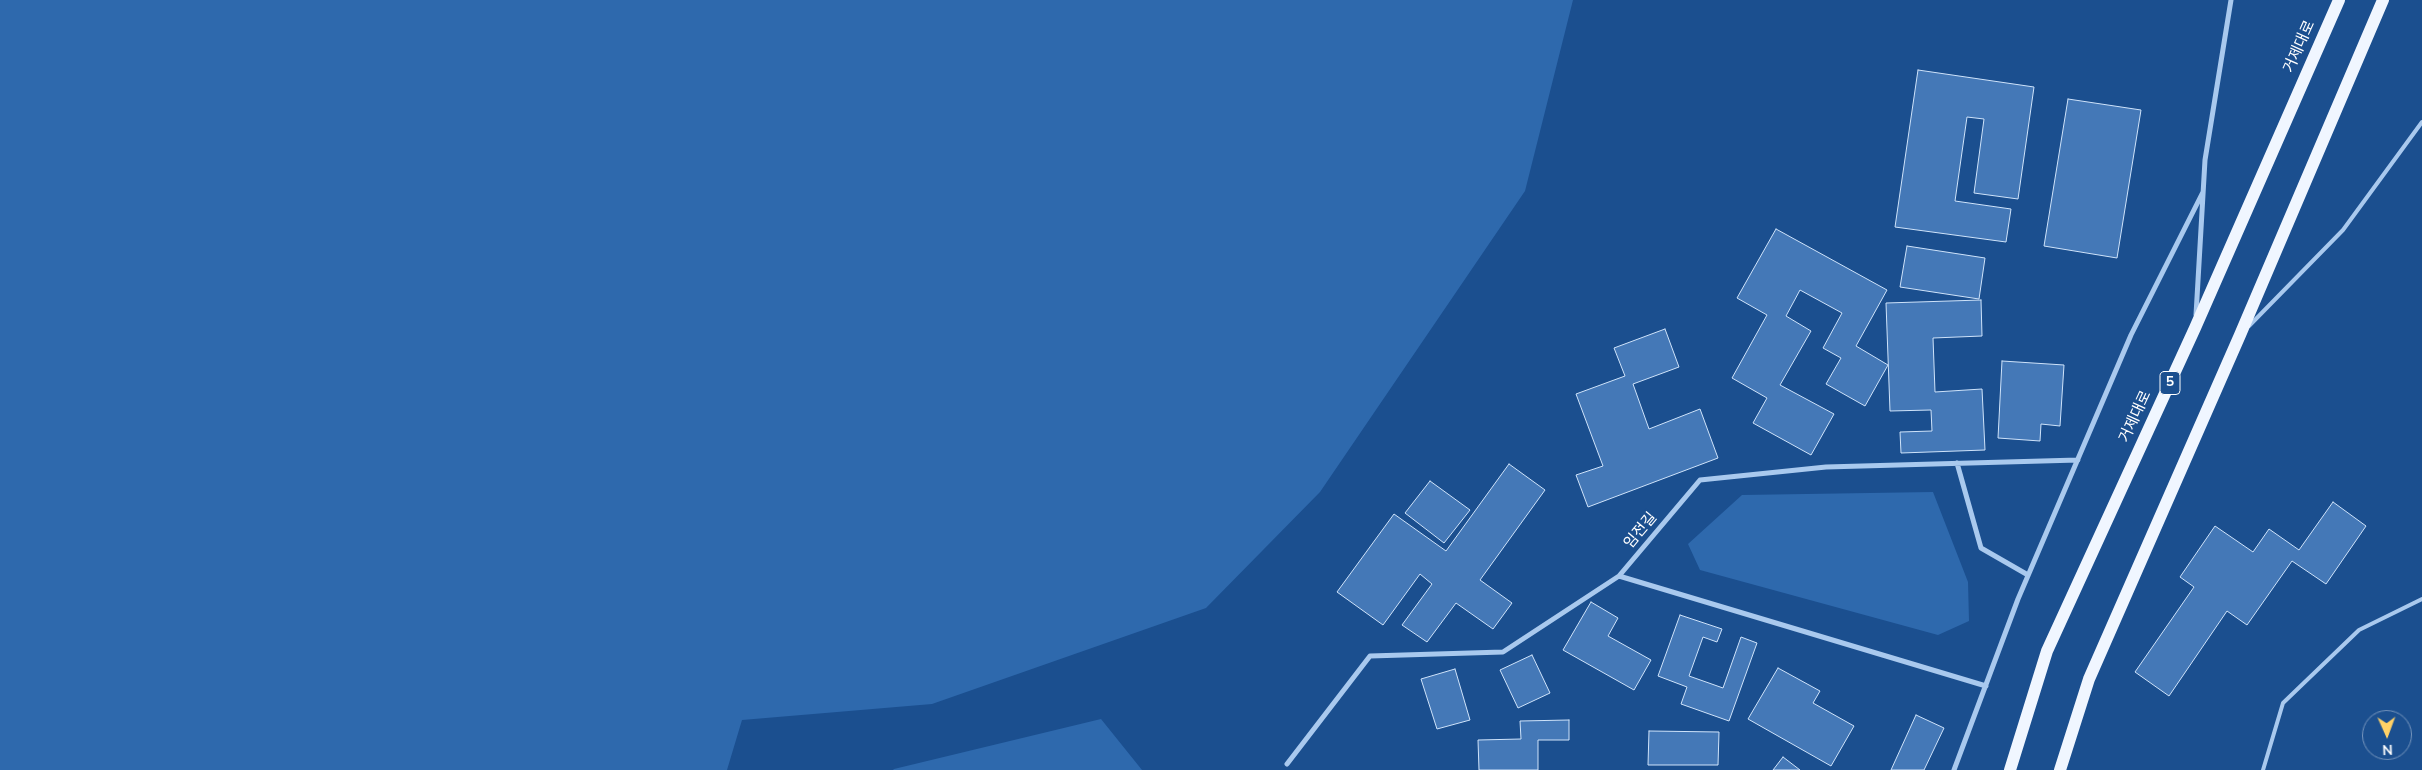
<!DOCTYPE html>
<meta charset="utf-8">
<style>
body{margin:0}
#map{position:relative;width:2422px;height:770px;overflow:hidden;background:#1b4f8f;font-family:"Nunito Sans",sans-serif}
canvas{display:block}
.north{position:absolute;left:2362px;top:710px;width:50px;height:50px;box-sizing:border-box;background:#1b4f8f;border:1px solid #7695bc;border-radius:50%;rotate:178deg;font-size:14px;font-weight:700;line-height:20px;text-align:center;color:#fff}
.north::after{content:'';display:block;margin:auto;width:18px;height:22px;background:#ffd166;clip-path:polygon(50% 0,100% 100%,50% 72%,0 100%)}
</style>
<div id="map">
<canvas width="2422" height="770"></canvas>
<div class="north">N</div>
</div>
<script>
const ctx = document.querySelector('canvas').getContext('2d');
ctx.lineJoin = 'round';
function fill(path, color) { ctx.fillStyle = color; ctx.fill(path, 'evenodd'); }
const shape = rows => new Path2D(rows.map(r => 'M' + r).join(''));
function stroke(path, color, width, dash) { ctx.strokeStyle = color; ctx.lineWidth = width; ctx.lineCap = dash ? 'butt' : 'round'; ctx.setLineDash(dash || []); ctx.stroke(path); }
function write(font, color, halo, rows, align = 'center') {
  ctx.font = font + ' "Nunito Sans","Noto Sans KR",sans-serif'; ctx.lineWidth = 4; ctx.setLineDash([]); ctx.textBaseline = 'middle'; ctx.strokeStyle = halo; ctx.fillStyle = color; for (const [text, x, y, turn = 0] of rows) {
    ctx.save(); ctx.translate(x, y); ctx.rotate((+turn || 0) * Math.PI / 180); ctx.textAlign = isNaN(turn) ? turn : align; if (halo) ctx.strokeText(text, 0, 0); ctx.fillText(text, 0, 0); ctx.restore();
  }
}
const green = shape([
 [0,0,1573,0,1525,191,1320,492,1206,608,932,704,742,720,727,770,0,770],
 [1933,492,1968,582,1969,621,1938,635,1700,570,1688,544,1742,495],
 [1101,719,1142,770,893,770,894,769]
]);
const building = shape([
 [1918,70,2034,87,2018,199,1974,193,1984,119,1967,117,1955,201,2011,209,2006,242,1895,227,1918,70],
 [2068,99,2141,110,2117,258,2044,246,2068,99],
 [1776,229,1887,290,1856,346,1888,365,1865,406,1826,384,1841,358,1823,348,1842,313,1800,290,1786,316,1811,331,1780,385,1834,414,1811,455,1753,423,1767,398,1732,378,1767,315,1737,298,1776,229],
 [1907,246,1985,258,1979,299,1900,287,1907,246],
 [1981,300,1982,336,1933,338,1935,392,1982,389,1985,450,1901,453,1900,432,1932,431,1931,410,1890,411,1886,303,1981,300],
 [1665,329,1679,367,1633,384,1649,429,1700,409,1718,458,1588,507,1576,475,1603,466,1576,394,1625,376,1614,348,1665,329],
 [2002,361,2064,365,2060,426,2041,424,2040,441,1998,438,2002,361],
 [1509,464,1545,490,1480,580,1512,603,1493,629,1456,603,1427,642,1402,625,1432,584,1420,574,1383,625,1337,592,1394,514,1446,551,1509,464],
 [1430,481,1470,510,1444,543,1405,513,1430,481],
 [2333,502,2366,526,2326,584,2292,561,2247,625,2227,611,2169,696,2135,672,2194,587,2180,577,2215,526,2253,552,2269,529,2299,550,2333,502],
 [1591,602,1618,618,1608,636,1651,660,1634,690,1563,650,1591,602],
 [1680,615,1722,629,1717,642,1703,637,1689,676,1723,688,1741,637,1757,643,1729,721,1681,704,1687,687,1658,676,1680,615],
 [1532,655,1550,693,1518,708,1500,670,1532,655],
 [1778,668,1820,691,1813,703,1854,726,1831,766,1748,719,1778,668],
 [1455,669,1470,720,1437,729,1421,679,1455,669],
 [1916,715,1944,728,1924,770,1891,770,1916,715],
 [1569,720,1569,740,1538,740,1538,770,1479,770,1478,740,1521,739,1520,721,1569,720],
 [1649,731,1719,732,1718,765,1648,765,1649,731],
 [1783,757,1800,770,1773,770,1783,757]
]);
const lane = shape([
 [2249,326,2343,230,2422,122],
 [2263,770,2283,703,2359,630,2422,599]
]);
const street = shape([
 [2196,315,2205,160,2231,0],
 [1957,463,1981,548,2028,575],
 [1619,576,1986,686],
 [1287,764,1370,656,1503,652,1619,576,1700,480,1826,467,2078,460],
 [1954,770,2018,599,2131,335,2203,192]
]);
const primary = shape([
 [2010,770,2047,651,2195,328,2339,0],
 [2060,770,2089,679,2240,335,2383,0]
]);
const shields = [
 [2170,383,20]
];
const shieldNames = [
 ["5",2170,383]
];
const streetNames = [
 ["거제대로",2300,47,-66],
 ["거제대로",2136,417,-65],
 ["임전길",1641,531,-50]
];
fill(green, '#2e69ad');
fill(building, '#4478b7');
stroke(building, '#cfe3fa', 1);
stroke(lane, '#a9c9ee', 4);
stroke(street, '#a9c9ee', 5);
stroke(primary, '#f0f6ff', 12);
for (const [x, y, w] of shields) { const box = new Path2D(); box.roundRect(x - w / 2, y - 11.5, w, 23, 4); ctx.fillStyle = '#1b4f8f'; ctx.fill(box); stroke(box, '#fff', 1); }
write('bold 14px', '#fff', null, shieldNames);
write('15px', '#fff', '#1b4f8f', streetNames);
</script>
